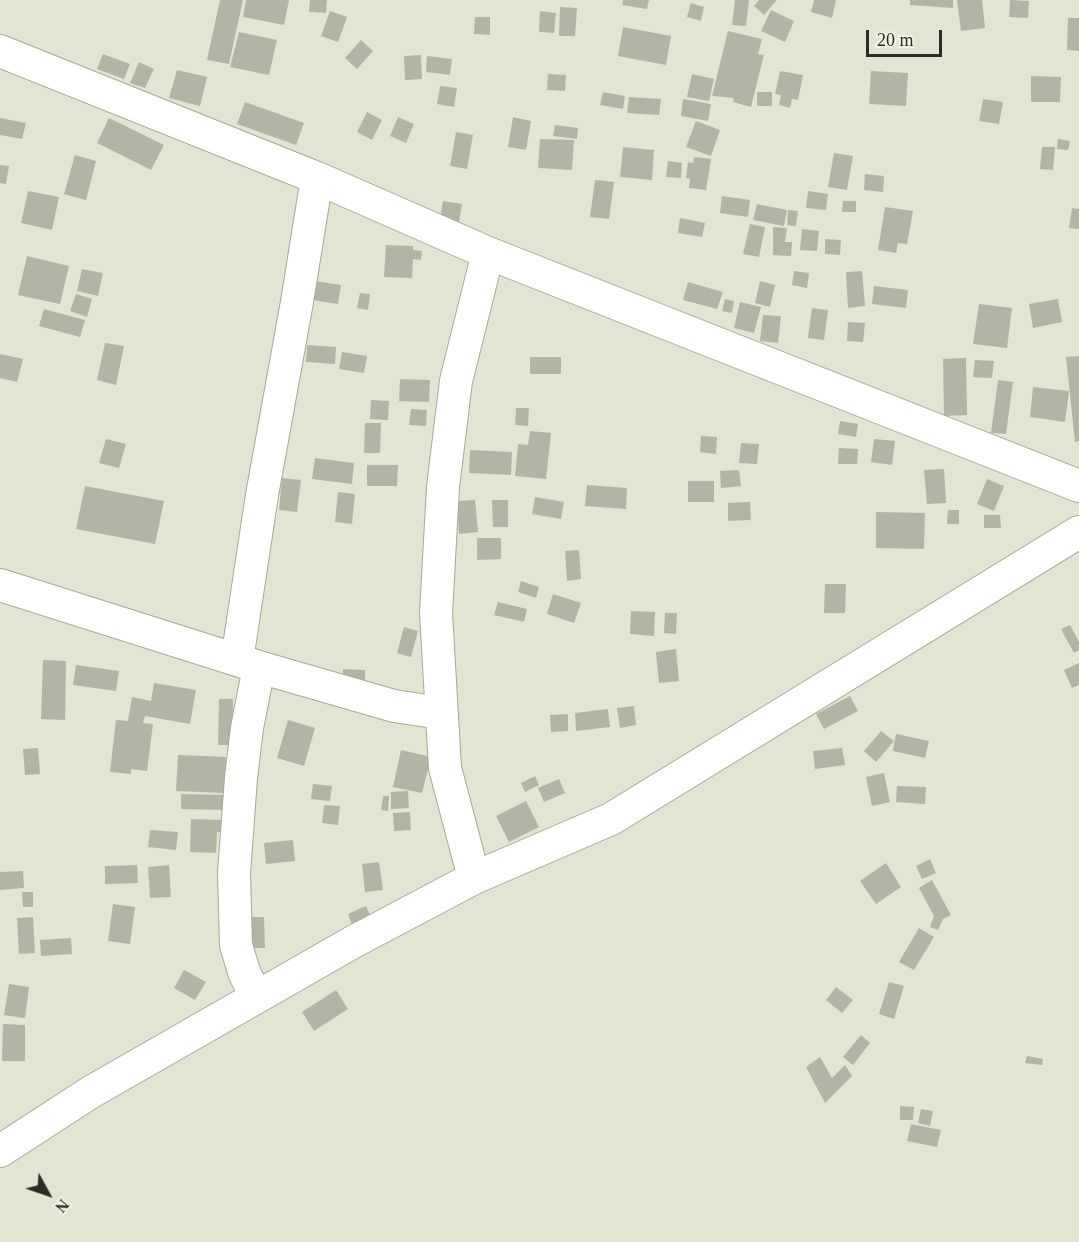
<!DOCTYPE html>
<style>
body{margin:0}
#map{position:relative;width:1079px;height:1242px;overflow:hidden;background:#e2e5d2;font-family:"Times New Roman",serif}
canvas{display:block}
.north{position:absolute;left:18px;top:1164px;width:60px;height:60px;-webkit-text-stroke:4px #f0f3e0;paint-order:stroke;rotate:130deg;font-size:16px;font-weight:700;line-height:24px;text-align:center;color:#2b2c25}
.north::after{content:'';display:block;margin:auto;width:21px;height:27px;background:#2b2c25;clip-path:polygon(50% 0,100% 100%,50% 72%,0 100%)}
.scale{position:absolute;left:866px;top:30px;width:76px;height:27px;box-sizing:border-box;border:3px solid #2b2c25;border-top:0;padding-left:8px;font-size:18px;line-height:21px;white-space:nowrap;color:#2b2c25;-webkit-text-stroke:4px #f0f3e0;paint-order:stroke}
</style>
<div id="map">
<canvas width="1079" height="1242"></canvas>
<div class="north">N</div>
<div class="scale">20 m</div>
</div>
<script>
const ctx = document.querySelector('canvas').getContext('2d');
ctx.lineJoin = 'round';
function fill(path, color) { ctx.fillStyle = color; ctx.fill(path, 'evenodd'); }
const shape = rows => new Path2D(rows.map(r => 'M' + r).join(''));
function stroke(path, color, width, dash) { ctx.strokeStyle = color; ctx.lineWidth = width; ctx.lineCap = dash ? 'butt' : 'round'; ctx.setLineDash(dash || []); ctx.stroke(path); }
const building = shape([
 [220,0,243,0,229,64,207,60],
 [246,0,289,0,284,25,243,17],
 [310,0,327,0,326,13,309,12],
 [623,0,649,0,647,9,622,5],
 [735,0,749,0,746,26,732,25],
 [759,0,777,0,764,15,754,6],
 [814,0,836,0,832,18,811,12],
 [910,0,953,0,953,8,910,5],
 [957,0,982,0,985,28,961,31],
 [1010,0,1029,1,1028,18,1009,17],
 [691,3,704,7,701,21,687,17],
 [560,7,577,8,575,36,559,36],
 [771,10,794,21,785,42,761,31],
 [330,11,347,17,338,42,321,36],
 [540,11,556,13,554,33,539,32],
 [475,17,490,17,490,35,474,34],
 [1068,18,1079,18,1079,51,1067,50],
 [623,27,671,36,666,65,618,56],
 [728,31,762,39,758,54,764,55,751,107,733,102,734,98,712,96],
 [239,32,277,40,269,75,230,67],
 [361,40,373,51,357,69,345,58],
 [103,54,130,64,124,79,97,69],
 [421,55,422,79,405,80,404,56],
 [427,56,452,59,450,75,426,72],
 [139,62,154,69,145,88,130,83],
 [177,70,207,77,200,106,169,98],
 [780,71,803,75,798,100,792,99,790,108,779,105,781,95,775,94],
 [871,71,908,73,906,106,869,104],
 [548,74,566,75,565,91,547,90],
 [692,74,714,79,709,101,687,97],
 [1031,76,1061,77,1060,102,1031,102],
 [440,86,457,88,454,107,437,104],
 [603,92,625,96,623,109,600,105],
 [757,92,772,92,772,106,757,106],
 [629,97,661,99,659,115,627,113],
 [683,99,711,104,708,121,681,116],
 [983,99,1003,102,999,124,979,121],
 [245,102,304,123,296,145,237,124],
 [367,112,382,120,372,140,357,132],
 [398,117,414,124,406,143,390,136],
 [513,117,531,121,526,150,508,147],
 [0,118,26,123,22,139,0,135],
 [109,118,164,145,151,170,97,143],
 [696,121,720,130,711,156,686,147],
 [555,125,578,128,577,139,553,136],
 [456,132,473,135,467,169,450,166],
 [540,139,574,140,572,170,538,168],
 [1058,139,1070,141,1068,150,1057,149],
 [623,147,654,150,652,180,620,177],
 [1042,147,1055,147,1053,170,1040,169],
 [834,153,853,156,847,190,828,187],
 [75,155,96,161,86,200,64,194],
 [694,157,711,159,706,190,689,188,690,179,686,178,688,162,693,163],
 [668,161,682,163,681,178,666,177],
 [0,165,9,166,6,184,0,183],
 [865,174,884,176,883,192,864,190],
 [595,180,614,182,609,219,590,217],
 [28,191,59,197,52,230,21,223],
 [808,191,828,194,826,210,806,208],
 [722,196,750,200,748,217,720,213],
 [443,201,462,204,459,222,440,218],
 [843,201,856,201,856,212,842,212],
 [757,204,787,210,784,226,753,220],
 [885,207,913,211,907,244,898,243,896,253,878,250],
 [1072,208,1079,209,1079,229,1069,228],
 [788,210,798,211,796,226,787,225],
 [680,218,705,223,702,237,678,233],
 [750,224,765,227,759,257,743,254],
 [773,227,787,228,785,242,792,242,791,256,773,255],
 [802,229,819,231,817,251,800,250],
 [825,239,841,240,840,255,825,254],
 [386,245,413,246,413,250,422,251,421,260,413,259,412,278,384,277],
 [27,256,69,266,60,304,18,295],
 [82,269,103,273,98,296,77,291],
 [794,271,809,273,807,288,792,285],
 [862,271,865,306,848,308,846,272],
 [309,280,341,285,338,304,306,299],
 [760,281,775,285,770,307,755,303],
 [688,282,723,292,717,309,683,300],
 [874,286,908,290,906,308,872,304],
 [360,293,370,294,368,310,357,308],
 [76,294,92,299,87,317,70,311],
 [725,299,734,301,732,313,722,311],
 [1058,299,1062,322,1033,328,1029,304],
 [740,302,761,307,754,333,734,328],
 [979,304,1012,308,1007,348,973,344],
 [812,308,828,310,824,340,808,338],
 [44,309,85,320,80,337,39,326],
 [763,315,781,316,778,343,760,341],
 [848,322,865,323,863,342,847,341],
 [105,343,124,346,116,385,97,380],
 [307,345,336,347,335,364,306,362],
 [342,352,367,356,364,373,339,369],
 [0,354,23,359,17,382,0,378],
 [1079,356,1079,441,1075,442,1066,357],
 [530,357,561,357,561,374,530,374],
 [966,358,967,415,944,416,943,359],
 [975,360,994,361,992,378,973,377],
 [400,379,430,380,429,402,399,401],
 [998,380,1013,382,1006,434,991,433],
 [1033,387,1069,391,1065,422,1030,417],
 [371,400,389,401,388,420,370,419],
 [516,408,529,408,528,426,515,425],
 [411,409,427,410,426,426,409,425],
 [840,421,858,424,856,437,838,434],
 [365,423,381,423,380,453,364,453],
 [530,431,551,433,546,479,515,476,518,444,528,445],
 [701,436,717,437,716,454,700,452],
 [106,439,126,444,119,468,99,463],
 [874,439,895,441,892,465,871,462],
 [741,443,759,444,757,464,739,463],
 [839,448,858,449,857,464,838,464],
 [470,450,512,452,511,475,469,473],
 [315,458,354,463,352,484,312,479],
 [367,465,398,465,397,486,367,486],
 [944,469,946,503,927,504,924,470],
 [739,470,741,486,721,488,720,471],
 [282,478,301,480,297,512,279,510],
 [987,479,1004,486,994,511,977,504],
 [688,481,714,481,714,502,688,502],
 [587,485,627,488,626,509,585,506],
 [85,486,164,501,155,544,76,529],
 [338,492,355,494,352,524,335,522],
 [535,497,564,502,561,519,532,514],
 [475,500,478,532,459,534,457,501],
 [492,500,508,500,508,527,493,527],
 [750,502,751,520,728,521,728,503],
 [948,510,959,510,959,524,947,524],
 [876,512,925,513,924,549,876,548],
 [984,515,1000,515,1001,528,984,528],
 [477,538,501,538,501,559,477,560],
 [579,550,581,579,567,581,565,551],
 [521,581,539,587,536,598,518,592],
 [825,584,846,584,845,613,824,613],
 [553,594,581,603,574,623,547,614],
 [498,602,527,609,524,622,494,615],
 [631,611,655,612,654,636,630,634],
 [665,613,677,613,676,634,664,633],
 [1070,625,1079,642,1079,650,1074,653,1061,629],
 [404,627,418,631,411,657,397,653],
 [676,649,679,681,659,683,656,652],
 [43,660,66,661,65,720,41,719],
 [1079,663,1079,685,1072,688,1064,670],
 [76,665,119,671,116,691,73,685],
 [343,669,365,670,365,680,343,679],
 [154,683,196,690,190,724,145,716,143,723,153,724,147,771,131,769,131,774,110,772,116,720,128,721,132,697,151,701],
 [850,696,858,711,824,729,816,714],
 [219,699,233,699,232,745,218,745],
 [634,706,636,725,620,728,617,708],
 [608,709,610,727,576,731,575,713],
 [568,714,568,731,551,732,550,715],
 [288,720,315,728,304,766,277,758],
 [881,731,894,741,876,762,864,751],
 [896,734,929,741,925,758,893,751],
 [38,748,40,774,25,775,23,749],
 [842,748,845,765,815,769,813,751],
 [401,750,431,757,422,793,393,787],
 [178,755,226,757,224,793,176,791],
 [884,773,890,802,872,806,866,777],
 [535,776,539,785,525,792,521,783],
 [559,779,565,793,544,802,538,788],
 [313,784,332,786,330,801,311,799],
 [897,786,926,787,925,804,896,802],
 [408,791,409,808,391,809,391,792],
 [181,794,227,795,226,810,181,809],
 [383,796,389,796,388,811,381,810],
 [526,801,539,827,509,842,496,816],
 [324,805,340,806,338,825,322,823],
 [410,812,411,830,394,831,393,813],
 [191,819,225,820,225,832,217,832,216,853,190,852],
 [150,830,178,832,176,850,148,847],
 [293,840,295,861,266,864,264,843],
 [930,859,936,873,922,879,916,866],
 [379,862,383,890,365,892,362,864],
 [886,863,901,887,876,904,860,881],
 [137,865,138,883,105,884,105,866],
 [169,865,171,897,150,898,148,867],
 [23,871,24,888,0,890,0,872],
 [932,880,951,915,943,919,938,930,930,927,934,916,919,888],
 [22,892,33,892,33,907,23,907],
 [113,904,135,907,130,944,108,941],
 [366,906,372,920,353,928,348,914],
 [33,917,35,953,19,954,17,918],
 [248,917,264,917,265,948,249,948],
 [919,928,934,937,914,970,899,962],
 [71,938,72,954,41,956,40,940],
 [184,970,206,982,195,1000,174,988],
 [889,982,904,986,894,1019,879,1014],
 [9,984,29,987,25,1018,4,1015],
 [836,987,853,1000,842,1013,826,1000],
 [336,990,348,1009,314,1031,302,1012],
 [3,1024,25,1025,25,1061,2,1061],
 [861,1035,870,1043,853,1065,843,1057],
 [1027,1056,1043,1059,1042,1065,1025,1063],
 [820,1057,832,1078,845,1065,852,1076,825,1103,806,1067],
 [900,1106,914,1107,913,1120,900,1120],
 [921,1109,933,1111,930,1126,918,1123],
 [911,1124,941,1130,937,1147,907,1141]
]);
const minor = shape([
 [0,51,317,178,488,253,1079,486],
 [0,585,259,667,394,706,441,713],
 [237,660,262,495,297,302,317,178],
 [474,878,445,768,436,613,443,487,456,381,488,253],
 [256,997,244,972,236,945,234,873,241,778,247,728,259,667],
 [0,1151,91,1092,353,942,474,878,611,819,1079,532]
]);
fill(building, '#b2b5a3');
stroke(minor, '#a6a997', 34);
stroke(minor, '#fff', 32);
</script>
